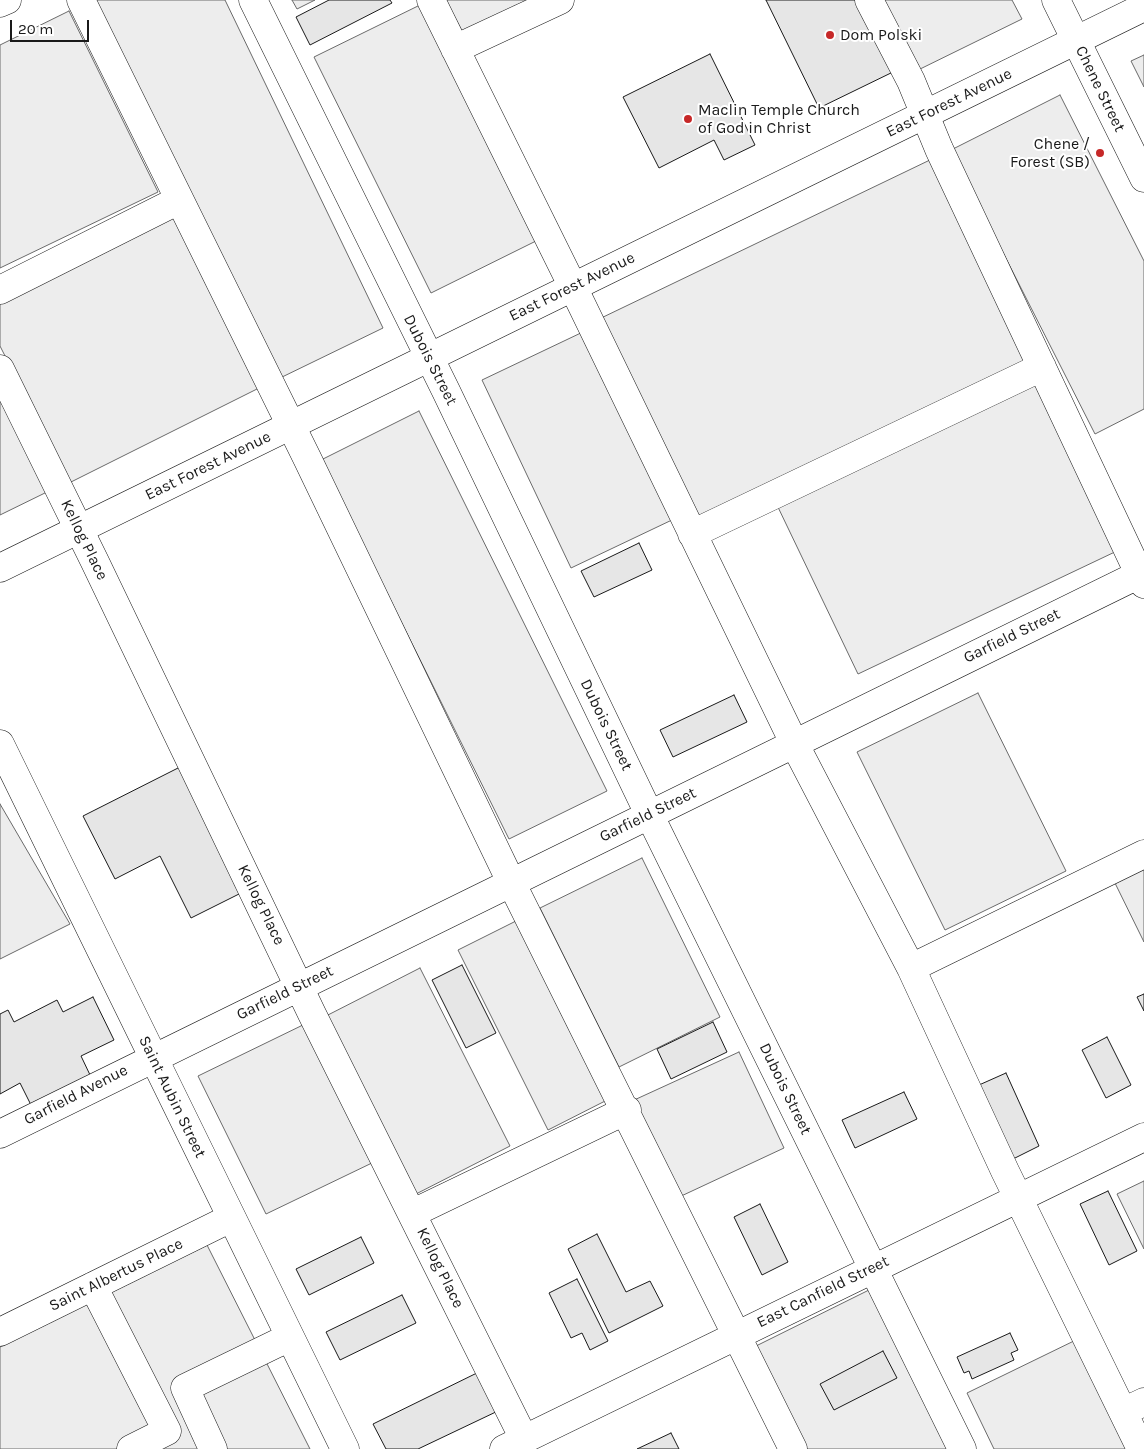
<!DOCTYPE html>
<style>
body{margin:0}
#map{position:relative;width:1144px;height:1449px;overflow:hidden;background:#fff;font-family:Karla,sans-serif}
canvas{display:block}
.scale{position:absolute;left:10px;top:20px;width:79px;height:22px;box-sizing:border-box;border:2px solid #1a1a1a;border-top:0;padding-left:6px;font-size:15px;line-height:18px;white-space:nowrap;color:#1a1a1a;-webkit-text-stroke:4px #fff;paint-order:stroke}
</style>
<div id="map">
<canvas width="1144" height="1449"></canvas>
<div class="scale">20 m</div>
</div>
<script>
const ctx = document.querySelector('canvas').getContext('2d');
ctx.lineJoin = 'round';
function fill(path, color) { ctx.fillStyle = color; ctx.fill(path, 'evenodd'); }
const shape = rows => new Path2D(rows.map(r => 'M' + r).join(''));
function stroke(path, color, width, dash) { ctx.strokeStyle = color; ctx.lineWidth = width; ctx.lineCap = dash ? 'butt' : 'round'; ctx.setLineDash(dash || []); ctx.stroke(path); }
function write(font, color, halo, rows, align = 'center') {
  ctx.font = font + ' Karla,sans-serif'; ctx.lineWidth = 4; ctx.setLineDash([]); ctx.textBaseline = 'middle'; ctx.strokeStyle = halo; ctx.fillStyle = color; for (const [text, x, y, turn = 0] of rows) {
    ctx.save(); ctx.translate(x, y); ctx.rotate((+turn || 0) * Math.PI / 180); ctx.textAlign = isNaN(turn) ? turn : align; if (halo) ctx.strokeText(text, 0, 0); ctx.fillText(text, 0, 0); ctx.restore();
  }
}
const built = shape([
 [93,0,225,0,383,328,278,379,93,0],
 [292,0,315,0,297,9,292,0],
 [446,0,536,0,464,35,446,0],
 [878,0,1012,0,1022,19,914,72,878,0],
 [420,5,538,240,431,293,314,57,420,5],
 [69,11,158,192,0,268,0,45,69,11],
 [1144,55,1144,87,1131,61,1144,55],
 [1060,95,1144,261,1144,409,1095,434,951,150,1060,95],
 [932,159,1029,360,694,520,597,320,932,159],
 [173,217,259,388,69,483,0,346,0,303,173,217],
 [585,331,674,519,571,568,482,380,585,331],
 [1037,379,1119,550,858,674,776,503,1037,379],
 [0,392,49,491,0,515,0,392],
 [419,411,607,791,509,839,321,460,419,411],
 [978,693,1066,871,945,930,857,752,978,693],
 [0,804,70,924,0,959,0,804],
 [642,858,720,1017,619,1067,540,908,642,858],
 [1144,864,1144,942,1113,879,1144,864],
 [520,919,611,1098,548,1130,458,950,520,919],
 [420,968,510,1146,414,1195,324,1017,420,968],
 [307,1023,374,1162,266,1214,198,1076,307,1023],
 [739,1052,784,1148,677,1198,632,1101,739,1052],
 [1144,1181,1144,1249,1117,1194,1144,1181],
 [207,1245,310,1449,0,1449,0,1347,207,1245],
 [869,1290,949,1449,805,1449,754,1347,869,1290],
 [1080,1338,1134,1449,994,1449,967,1393,1080,1338]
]);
const building = shape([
 [329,0,390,0,392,3,310,45,296,17,329,0],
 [766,0,860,0,895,71,819,108,766,0],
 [710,54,755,145,724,160,714,140,659,168,623,97,710,54],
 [639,543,652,570,594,597,581,571,639,543],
 [734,695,747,722,673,757,660,730,734,695],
 [182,766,245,891,191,918,160,856,115,879,83,816,182,766],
 [462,965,496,1033,466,1048,432,980,462,965],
 [1144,994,1144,1011,1137,997,1144,994],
 [93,997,114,1040,81,1056,91,1077,32,1107,20,1083,0,1094,0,1014,8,1010,14,1022,57,1000,63,1012,93,997],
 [713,1022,727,1052,671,1079,657,1049,713,1022],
 [1107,1037,1131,1085,1106,1098,1082,1050,1107,1037],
 [1006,1073,1039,1146,1013,1159,979,1085,1006,1073],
 [904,1092,917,1119,855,1148,842,1120,904,1092],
 [1108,1191,1137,1251,1109,1265,1080,1204,1108,1191],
 [760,1204,788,1262,762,1275,734,1217,760,1204],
 [597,1234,626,1292,650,1281,663,1306,609,1333,568,1249,597,1234],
 [361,1237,374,1263,309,1295,296,1269,361,1237],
 [577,1279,608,1341,590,1350,582,1333,571,1338,549,1293,577,1279],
 [402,1295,416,1323,340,1360,326,1332,402,1295],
 [1010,1333,1018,1350,1011,1353,1014,1360,972,1379,969,1371,964,1373,957,1357,1010,1333],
 [883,1351,897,1378,834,1410,820,1384,883,1351],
 [481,1371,500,1410,418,1449,386,1449,373,1424,481,1371],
 [671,1433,679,1449,637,1449,671,1433]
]);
const minor = shape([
 [81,0,307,458,511,882,793,1449],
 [253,0,446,391,649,814,962,1449],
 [431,0,573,287,794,743,911,968,1005,1171,1141,1449],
 [869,0,911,81,939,149,1144,584],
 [1056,0,1144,178],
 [0,3,7,0],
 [455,49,560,0],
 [0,290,179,200],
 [0,369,95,562,312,1014,524,1439],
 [692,534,1042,367],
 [0,744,345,1449],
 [911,968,1144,854],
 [0,1134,1144,572],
 [413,1213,627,1110],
 [93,1286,167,1431,131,1449],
 [0,1332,231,1218],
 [1123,1412,1144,1402],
 [213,1449,185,1388,290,1337],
 [504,1449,1144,1137]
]);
const major = shape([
 [0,568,1144,7]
]);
const markers = [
 [830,35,5,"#c62828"],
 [688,119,5,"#c62828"],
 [1100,153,5,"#c62828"]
];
const poiNames = [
 ["Dom Polski",840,35],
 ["Maclin Temple Church",698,110],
 ["of God in Christ",698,128],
 ["Chene /",1090,144,"right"],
 ["Forest (SB)",1090,162,"right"]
];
const streetNames = [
 ["Chene Street",1100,89,64],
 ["East Forest Avenue",949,103,-26],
 ["East Forest Avenue",572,287,-26],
 ["Dubois Street",430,360,63],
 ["East Forest Avenue",208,466,-26],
 ["Kellog Place",84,540,64],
 ["Garfield Street",1012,636,-26],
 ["Dubois Street",606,725,64],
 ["Garfield Street",648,815,-26],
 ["Kellog Place",261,905,64],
 ["Garfield Street",285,993,-26],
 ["Dubois Street",785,1089,64],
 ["Garfield Avenue",76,1095,-27],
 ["Saint Aubin Street",172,1097,64],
 ["Kellog Place",440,1268,64],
 ["Saint Albertus Place",116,1275,-26],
 ["East Canfield Street",823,1292,-26]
];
fill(built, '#ededed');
stroke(built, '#6a6a6a', 1);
fill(building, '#e6e6e6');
stroke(building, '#1a1a1a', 1);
stroke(minor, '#1a1a1a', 29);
stroke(major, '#1a1a1a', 29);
stroke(minor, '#fff', 28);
stroke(major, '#fff', 28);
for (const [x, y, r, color] of markers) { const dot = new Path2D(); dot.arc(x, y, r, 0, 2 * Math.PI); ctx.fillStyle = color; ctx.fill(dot); stroke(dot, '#fff', 2); }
write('16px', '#1a1a1a', '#fff', poiNames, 'left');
write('16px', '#1a1a1a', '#fff', streetNames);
</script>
